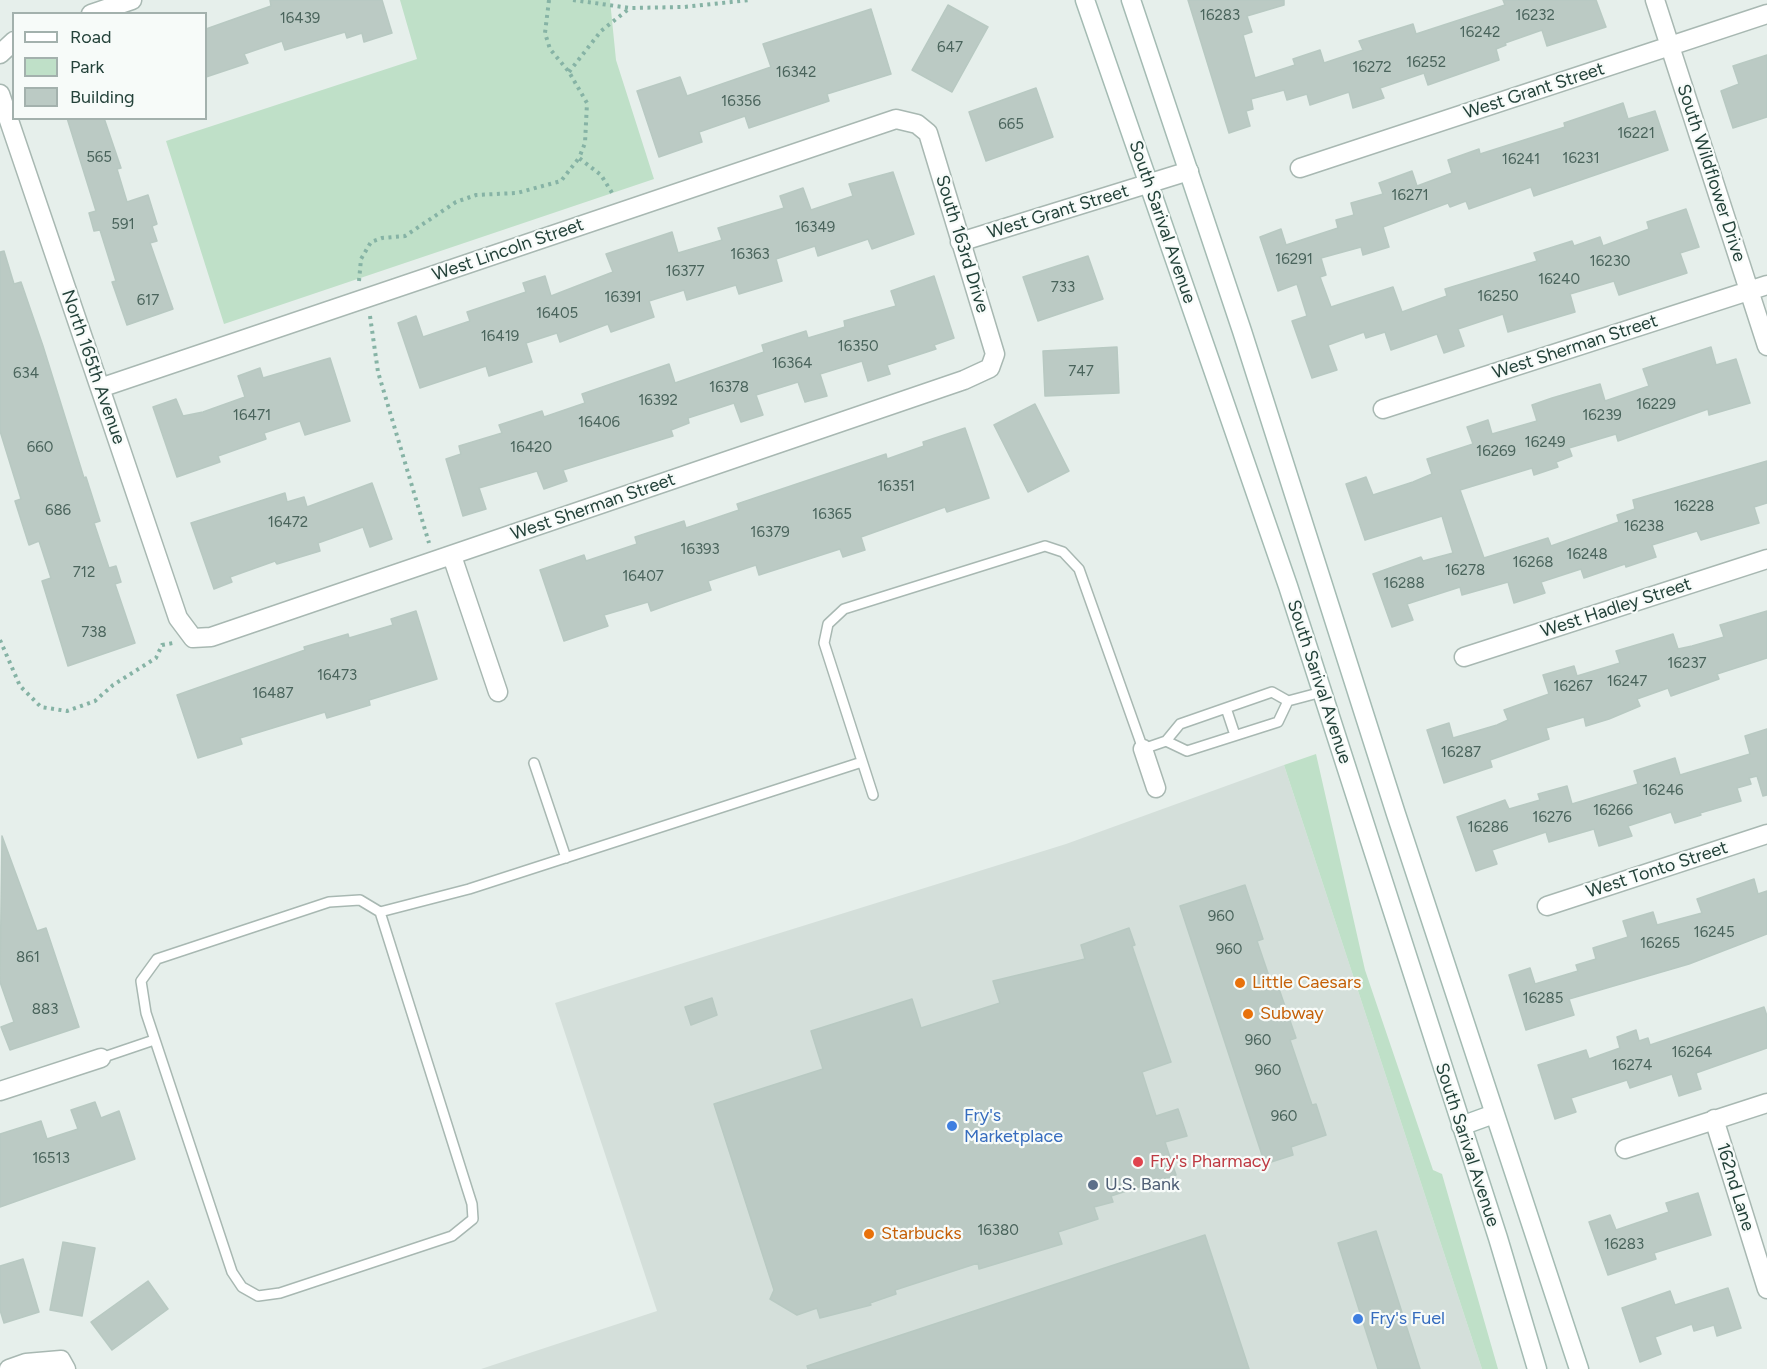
<!DOCTYPE html>
<style>
body{margin:0}
#map{position:relative;width:1767px;height:1369px;overflow:hidden;background:#e6efeb;font-family:Figtree,sans-serif}
canvas{display:block}
.legend{position:absolute;left:12px;top:12px;width:195px;height:108px;box-sizing:border-box;background:#f7fbf9;border:2px solid #a3b1ad;margin:0;padding:8px 10px;list-style:none;font-size:18px;color:#24423a}
.legend li{display:flex;align-items:center;gap:12px;height:30px}
.legend b{width:30px;border:2px solid #a3b1ad}
</style>
<div id="map">
<canvas width="1767" height="1369"></canvas>
<ul class="legend">
<li><b style="height:8px;background:#fff"></b>Road</li>
<li><b style="height:16px;background:#bfe0c8"></b>Park</li>
<li><b style="height:16px;background:#bbcac4"></b>Building</li>
</ul>
</div>
<script>
const ctx = document.querySelector('canvas').getContext('2d');
ctx.lineJoin = 'round';
function fill(path, color) { ctx.fillStyle = color; ctx.fill(path, 'evenodd'); }
const shape = rows => new Path2D(rows.map(r => 'M' + r).join(''));
function stroke(path, color, width, dash) { ctx.strokeStyle = color; ctx.lineWidth = width; ctx.lineCap = dash ? 'butt' : 'round'; ctx.setLineDash(dash || []); ctx.stroke(path); }
function write(font, color, halo, rows, align = 'center') {
  ctx.font = font + ' Figtree,sans-serif'; ctx.lineWidth = 4.5; ctx.setLineDash([]); ctx.textBaseline = 'middle'; ctx.strokeStyle = halo; ctx.fillStyle = color; for (const [text, x, y, turn = 0] of rows) {
    ctx.save(); ctx.translate(x, y); ctx.rotate((+turn || 0) * Math.PI / 180); ctx.textAlign = isNaN(turn) ? turn : align; if (halo) ctx.strokeText(text, 0, 0); ctx.fillText(text, 0, 0); ctx.restore();
  }
}
const built = shape([
 [1284,765,1482,1369,481,1369,657,1311,555,1003,1066,844]
]);
const green = shape([
 [400,0,610,0,616,60,654,179,224,324,166,141,417,59],
 [1316,754,1365,970,1433,1170,1442,1174,1498,1369,1482,1369,1284,765]
]);
const building = shape([
 [270,0,382,0,392,33,364,42,362,33,347,38,345,32,285,50,282,41,244,54,248,63,206,77,206,29,271,6,270,0],
 [1188,0,1284,0,1284,5,1247,16,1252,32,1243,35,1255,78,1295,65,1293,59,1320,50,1324,63,1363,50,1359,41,1413,24,1416,34,1505,5,1503,0,1596,0,1606,27,1547,46,1542,30,1505,43,1506,45,1496,49,1499,60,1428,85,1424,73,1380,88,1384,98,1353,108,1349,92,1310,105,1307,94,1287,100,1284,90,1251,99,1253,109,1246,111,1250,126,1229,133,1188,0],
 [948,5,988,27,952,92,912,70,948,5],
 [871,9,891,74,827,94,829,101,749,128,745,116,699,132,702,142,659,157,637,91,680,77,687,96,771,67,763,44,871,9],
 [1767,55,1767,117,1733,128,1721,91,1739,84,1733,66,1767,55],
 [1036,88,1053,137,986,161,969,112,1036,88],
 [1623,103,1628,119,1655,111,1668,150,1534,196,1531,187,1469,209,1466,201,1450,207,1448,203,1383,227,1389,247,1363,255,1361,247,1321,258,1326,275,1320,277,1331,307,1393,287,1402,312,1447,296,1445,289,1537,261,1534,253,1572,241,1574,246,1600,237,1603,246,1649,229,1647,222,1686,209,1699,247,1680,253,1687,273,1619,295,1614,281,1570,294,1575,312,1508,332,1503,314,1458,329,1464,346,1444,353,1437,334,1391,350,1385,332,1366,338,1364,332,1328,345,1337,370,1312,378,1292,321,1307,316,1297,284,1278,291,1260,237,1281,229,1286,245,1338,228,1336,220,1354,215,1351,203,1383,194,1379,183,1412,171,1417,186,1452,173,1448,160,1479,149,1480,154,1565,127,1564,123,1623,103],
 [67,118,104,118,121,168,117,169,127,202,148,195,157,224,152,226,157,241,150,243,173,309,127,325,112,282,116,281,100,230,94,231,89,213,96,211,67,118],
 [893,172,914,234,872,249,868,239,818,256,815,246,776,259,782,281,739,294,736,285,687,300,684,290,649,301,654,317,611,332,608,324,560,342,557,333,526,343,532,362,489,376,486,366,420,388,398,323,416,316,423,337,470,321,467,312,526,292,523,283,545,276,551,296,613,272,606,254,672,232,678,253,722,240,718,228,784,208,780,196,803,188,811,210,853,196,849,184,893,172],
 [4,251,14,284,21,282,43,346,84,478,86,477,100,521,94,523,109,568,116,566,121,582,115,584,135,643,68,666,42,581,51,578,39,541,29,545,15,501,21,499,0,431,0,252,4,251],
 [1088,256,1103,299,1038,321,1023,277,1088,256],
 [934,276,954,338,934,345,936,349,887,365,890,374,868,381,862,361,820,374,827,396,805,402,798,382,756,395,763,415,741,422,734,403,688,418,689,423,671,430,673,436,563,470,567,481,544,489,537,471,479,488,486,509,463,516,446,459,461,454,459,446,502,433,499,425,542,411,544,417,585,403,582,394,669,364,675,383,764,352,762,345,806,331,808,338,845,327,844,321,896,306,891,291,934,276],
 [1117,347,1119,393,1045,396,1043,351,1117,347],
 [1711,347,1716,365,1736,359,1750,403,1709,415,1708,409,1618,441,1616,434,1569,448,1572,456,1556,462,1558,467,1534,475,1532,468,1460,490,1484,558,1548,538,1551,546,1619,522,1617,515,1635,509,1633,500,1767,461,1767,503,1754,507,1759,523,1701,540,1697,531,1652,545,1656,557,1626,567,1625,564,1584,578,1581,569,1541,582,1545,593,1514,603,1508,582,1462,595,1460,587,1407,604,1413,620,1392,627,1373,574,1421,557,1423,561,1453,553,1442,516,1365,540,1346,484,1366,477,1373,495,1413,482,1432,474,1427,459,1473,444,1467,427,1488,420,1492,434,1537,421,1532,405,1552,398,1600,384,1605,401,1649,386,1643,369,1711,347],
 [330,358,350,421,305,435,300,421,264,433,266,439,218,456,220,462,177,477,153,407,176,399,183,416,203,412,245,397,238,376,260,368,263,378,330,358],
 [1035,404,1069,471,1028,492,994,425,1035,404],
 [965,428,989,498,947,512,945,507,861,537,865,550,843,557,840,549,759,575,756,565,708,581,711,590,673,603,651,611,648,602,604,615,608,626,564,641,540,570,584,555,586,561,637,544,635,537,684,521,686,528,739,510,737,504,886,454,887,459,924,446,923,442,965,428],
 [372,483,392,539,370,547,363,527,318,543,320,551,277,564,275,561,230,577,232,582,214,589,191,523,285,493,287,502,304,497,307,507,372,483],
 [416,611,437,679,369,700,370,705,327,718,325,712,240,738,242,744,198,758,177,695,305,650,304,647,348,634,349,638,393,625,391,619,416,611],
 [1767,611,1767,658,1717,674,1719,679,1671,696,1668,688,1637,699,1640,706,1609,719,1586,726,1584,717,1546,728,1549,739,1490,760,1492,767,1444,783,1427,730,1449,723,1453,738,1497,725,1508,720,1504,710,1549,694,1543,675,1574,666,1577,676,1620,663,1616,651,1673,634,1678,649,1692,646,1724,637,1720,625,1767,611],
 [1767,729,1767,795,1763,796,1757,776,1749,778,1751,784,1737,788,1741,801,1700,813,1701,815,1675,823,1671,812,1628,826,1632,836,1599,846,1594,829,1549,842,1546,832,1492,850,1497,864,1476,871,1457,817,1505,800,1509,809,1540,800,1538,794,1567,786,1572,804,1638,784,1634,771,1675,758,1680,775,1750,754,1745,736,1767,729],
 [2,836,37,931,46,928,79,1027,10,1050,1,1027,14,1022,0,982,2,836],
 [1754,879,1758,894,1767,891,1767,934,1689,964,1569,999,1574,1015,1526,1030,1509,975,1530,968,1535,984,1578,971,1576,965,1596,959,1593,948,1628,937,1623,921,1653,912,1657,925,1702,913,1697,899,1754,879],
 [1245,885,1263,939,1257,941,1273,988,1278,986,1296,1038,1290,1040,1312,1105,1316,1104,1326,1135,1291,1147,1293,1155,1265,1164,1180,906,1245,885],
 [1129,928,1135,945,1132,946,1171,1062,1142,1072,1156,1116,1178,1109,1187,1136,1165,1142,1176,1175,1111,1196,1113,1202,1094,1207,1098,1219,1058,1232,1062,1244,979,1269,978,1263,895,1290,896,1294,870,1303,871,1305,820,1318,817,1308,797,1315,770,1299,774,1290,714,1104,823,1069,811,1031,912,999,921,1028,1000,1003,993,981,1085,959,1081,945,1129,928],
 [712,998,717,1015,691,1025,685,1007,712,998],
 [1764,1007,1767,1016,1767,1048,1696,1073,1701,1089,1679,1096,1672,1074,1630,1088,1627,1080,1571,1098,1576,1112,1555,1119,1538,1065,1586,1050,1589,1059,1620,1048,1617,1037,1636,1030,1639,1041,1648,1038,1650,1045,1764,1007],
 [95,1102,101,1118,119,1111,135,1159,0,1207,0,1134,41,1121,47,1139,78,1129,71,1110,95,1102],
 [1698,1193,1711,1235,1654,1253,1656,1259,1608,1275,1589,1222,1610,1215,1616,1230,1669,1212,1666,1203,1698,1193],
 [1376,1231,1420,1369,1378,1369,1363,1322,1338,1243,1376,1231],
 [1205,1235,1249,1369,808,1369,807,1366,1205,1235],
 [63,1242,95,1248,82,1316,50,1310,63,1242],
 [23,1259,39,1312,4,1323,0,1310,0,1266,23,1259],
 [148,1281,168,1309,112,1350,91,1322,148,1281],
 [1728,1288,1741,1328,1717,1336,1714,1325,1694,1331,1692,1324,1655,1337,1661,1354,1640,1362,1622,1308,1670,1291,1675,1305,1728,1288]
]);
const path = shape([
 [549,0,545,33,550,49,569,72,587,103,585,143,579,158,601,175,614,196],
 [573,0,630,8,684,7,750,0],
 [569,72,601,31,630,8],
 [359,281,361,259,371,242,382,238,405,236,456,202,476,195,517,193,561,181,579,158],
 [370,316,378,372,429,543],
 [0,640,20,686,41,707,67,711,95,701,113,685,156,658,162,645,173,643]
]);
const lane = shape([
 [1288,701,1278,722,1187,751,1166,741,1180,724,1272,692,1288,701,1322,692],
 [1226,708,1235,735],
 [534,763,566,858],
 [873,795,824,643,828,624,844,609,1045,546,1063,552,1079,569,1143,749,1166,741],
 [380,912,472,1204,473,1219,452,1236,280,1293,258,1296,242,1287,232,1272,146,1013,141,981,157,959,329,902,360,900,380,912,469,889,862,762],
 [101,1058,154,1040]
]);
const street = shape([
 [1655,0,1767,346],
 [91,14,132,0],
 [0,54,14,41],
 [0,94,100,388,178,618,193,638,211,637,964,380,990,368,995,354,928,133,917,124,896,119,100,388],
 [1300,168,1767,14],
 [960,242,1189,171],
 [1383,409,1767,285],
 [452,556,498,692],
 [1464,657,1767,559],
 [1143,749,1156,788],
 [1547,906,1767,834],
 [0,1091,101,1058],
 [1714,1119,1767,1289],
 [1625,1149,1767,1103],
 [9,1369,26,1363,61,1360,66,1369]
]);
const secondary = shape([
 [1085,0,1288,586,1498,1238,1537,1369],
 [1131,0,1242,331,1396,814,1579,1369],
 [1461,1126,1494,1114]
]);
const markers = [
 [1240,983,6,"#e8710a"],
 [1248,1014,6,"#e8710a"],
 [952,1126,6,"#3f7fe0"],
 [1138,1162,6,"#e0444e"],
 [1093,1185,6,"#5c6f8a"],
 [869,1234,6,"#e8710a"],
 [1358,1319,6,"#3f7fe0"]
];
const numberNames = [
 ["16283",1220,16],
 ["16232",1535,16],
 ["16439",300,19],
 ["16242",1480,33],
 ["647",950,48],
 ["16252",1426,63],
 ["16272",1372,68],
 ["16342",796,73],
 ["16356",741,102],
 ["665",1011,125],
 ["16221",1636,134],
 ["565",99,158],
 ["16231",1581,159],
 ["16241",1521,160],
 ["16271",1410,196],
 ["591",123,225],
 ["16349",815,228],
 ["16363",750,255],
 ["16291",1294,260],
 ["16230",1610,262],
 ["16377",685,272],
 ["16240",1559,280],
 ["733",1063,288],
 ["16250",1498,297],
 ["16391",623,298],
 ["617",148,301],
 ["16405",557,314],
 ["16419",500,337],
 ["16350",858,347],
 ["16364",792,364],
 ["747",1081,372],
 ["634",26,374],
 ["16378",729,388],
 ["16392",658,401],
 ["16229",1656,405],
 ["16471",252,416],
 ["16239",1602,416],
 ["16406",599,423],
 ["16249",1545,443],
 ["660",40,448],
 ["16420",531,448],
 ["16269",1496,452],
 ["16351",896,487],
 ["16228",1694,507],
 ["686",58,511],
 ["16365",832,515],
 ["16472",288,523],
 ["16238",1644,527],
 ["16379",770,533],
 ["16393",700,550],
 ["16248",1587,555],
 ["16268",1533,563],
 ["16278",1465,571],
 ["712",84,573],
 ["16407",643,577],
 ["16288",1404,584],
 ["738",94,633],
 ["16237",1687,664],
 ["16473",337,676],
 ["16247",1627,682],
 ["16267",1573,687],
 ["16487",273,694],
 ["16287",1461,753],
 ["16246",1663,791],
 ["16266",1613,811],
 ["16276",1552,818],
 ["16286",1488,828],
 ["960",1221,917],
 ["16245",1714,933],
 ["16265",1660,944],
 ["960",1229,950],
 ["861",28,958],
 ["16285",1543,999],
 ["883",45,1010],
 ["960",1258,1041],
 ["16264",1692,1053],
 ["16274",1632,1066],
 ["960",1268,1071],
 ["960",1284,1117],
 ["16513",51,1159],
 ["16380",998,1231],
 ["16283",1624,1245]
];
const streetNames = [
 ["West Grant Street",1534,91,-18],
 ["South Wildflower Drive",1711,173,72],
 ["West Grant Street",1058,212,-17],
 ["South Sarival Avenue",1162,222,71],
 ["South 163rd Drive",962,244,73],
 ["West Lincoln Street",508,250,-19],
 ["West Sherman Street",1575,347,-18],
 ["North 165th Avenue",93,367,71],
 ["West Sherman Street",593,507,-19],
 ["West Hadley Street",1616,608,-18],
 ["South Sarival Avenue",1319,682,72],
 ["West Tonto Street",1657,870,-18],
 ["South Sarival Avenue",1467,1145,72],
 ["162nd Lane",1735,1187,73]
];
const foodNames = [
 ["Little Caesars",1252,983],
 ["Subway",1260,1014],
 ["Starbucks",881,1234]
];
const shopNames = [
 ["Fry's",964,1116],
 ["Marketplace",964,1137],
 ["Fry's Fuel",1370,1319]
];
const healthNames = [
 ["Fry's Pharmacy",1150,1162]
];
const serviceNames = [
 ["U.S. Bank",1105,1185]
];
fill(built, '#d4dfda');
fill(green, '#bfe0c8');
fill(building, '#bbcac4');
stroke(building, '#b8c9c2', 1.5);
stroke(lane, '#a8b8b2', 12);
stroke(street, '#a8b8b2', 21);
stroke(secondary, '#a4bbb3', 21);
stroke(path, '#86b3a5', 4, [3, 4.5]);
stroke(lane, '#fff', 9);
stroke(street, '#fff', 18);
stroke(secondary, '#fff', 18);
for (const [x, y, r, color] of markers) { const dot = new Path2D(); dot.arc(x, y, r, 0, 2 * Math.PI); ctx.fillStyle = color; ctx.fill(dot); stroke(dot, '#f7fbf9', 2); }
write('15px', '#4a645c', null, numberNames);
write('18px', '#24423a', '#f7fbf9', streetNames);
write('18px', '#c56008', '#f7fbf9', foodNames, 'left');
write('18px', '#366cbe', '#f7fbf9', shopNames, 'left');
write('18px', '#be3a42', '#f7fbf9', healthNames, 'left');
write('18px', '#4e5e75', '#f7fbf9', serviceNames, 'left');
</script>
